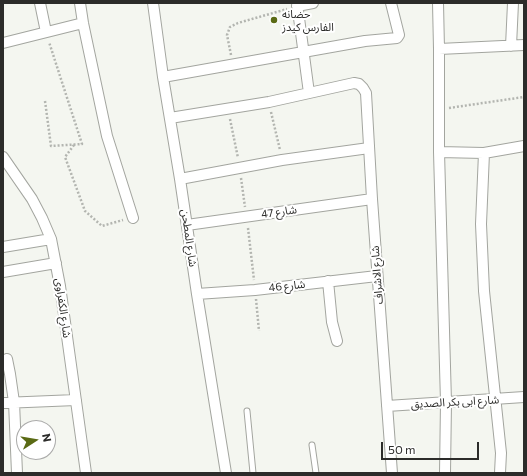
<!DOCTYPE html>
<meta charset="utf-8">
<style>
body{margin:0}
#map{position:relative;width:527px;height:476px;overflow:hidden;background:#f4f6f0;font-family:Commissioner,sans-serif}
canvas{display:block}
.frame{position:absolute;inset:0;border:4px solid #2c2c2a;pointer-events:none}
.north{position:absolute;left:16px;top:420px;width:40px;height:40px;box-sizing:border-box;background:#fff;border:1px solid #ababaa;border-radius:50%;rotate:78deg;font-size:11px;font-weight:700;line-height:16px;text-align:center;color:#2c2c2a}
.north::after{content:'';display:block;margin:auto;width:14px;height:18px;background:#5a6a14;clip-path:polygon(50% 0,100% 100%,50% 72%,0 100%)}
.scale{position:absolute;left:381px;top:442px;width:98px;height:18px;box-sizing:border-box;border:2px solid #2c2c2a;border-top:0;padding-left:5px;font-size:12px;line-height:14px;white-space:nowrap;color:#2c2c2a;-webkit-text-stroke:3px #fff;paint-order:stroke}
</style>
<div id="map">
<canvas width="527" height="476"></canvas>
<div class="frame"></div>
<div class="north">N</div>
<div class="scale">50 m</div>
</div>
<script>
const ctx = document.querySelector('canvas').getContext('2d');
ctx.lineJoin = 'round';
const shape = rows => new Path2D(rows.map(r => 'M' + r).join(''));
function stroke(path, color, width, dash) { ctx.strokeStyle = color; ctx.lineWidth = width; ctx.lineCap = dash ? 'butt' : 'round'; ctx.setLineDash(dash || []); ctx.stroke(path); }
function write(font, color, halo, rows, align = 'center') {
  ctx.font = font + ' Commissioner,"Noto Sans Arabic",sans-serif'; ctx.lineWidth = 4; ctx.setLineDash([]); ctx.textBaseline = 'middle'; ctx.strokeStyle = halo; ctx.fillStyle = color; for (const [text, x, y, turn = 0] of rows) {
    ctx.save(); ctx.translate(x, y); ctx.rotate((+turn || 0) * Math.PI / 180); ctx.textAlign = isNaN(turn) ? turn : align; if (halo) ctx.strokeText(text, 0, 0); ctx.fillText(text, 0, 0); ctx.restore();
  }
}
const path = shape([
 [231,55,227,35,230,27,238,23,287,9],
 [45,101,51,146,82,144,49,42],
 [449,108,524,97],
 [271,112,280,150],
 [230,119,238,158],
 [74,145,65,157,85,211,102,226,123,220],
 [241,178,245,207],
 [248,228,254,280],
 [256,299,259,331]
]);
const service = shape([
 [247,411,253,473],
 [312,445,316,473]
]);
const minor = shape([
 [40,3,46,32],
 [80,3,83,23,107,136,133,218],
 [153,3,163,77,180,179,197,294,226,473],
 [297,3,309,93],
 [438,3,439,49,439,152,446,402,445,473],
 [297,6,313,3],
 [3,43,83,23],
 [511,46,513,3],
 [439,49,524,45],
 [163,77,365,41,397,38,399,35,391,3],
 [170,118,269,102,354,83,359,84,363,88,366,93,372,199,392,473],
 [439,152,484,153,524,146],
 [484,153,481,224,484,291,501,453,500,473],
 [3,157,32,199,42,218,51,239,60,286,86,473],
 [180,179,282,160,369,148],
 [187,225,372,199],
 [3,247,51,239],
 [3,272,56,263],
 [328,281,332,322,337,341],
 [197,294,255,290,377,276],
 [7,359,10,374,14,402,17,473],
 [3,403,76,400],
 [387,406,524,397]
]);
const markers = [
 [274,20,4,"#5a6a14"]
];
const poiNames = [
 ["حضانه",282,14],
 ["الفارس كيدز",282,27]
];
const streetNames = [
 ["شارع 47",279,212,-8],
 ["شارع المطحن",189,238,82],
 ["شارع الاشراف",377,275,-94],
 ["شارع 46",287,286,-6],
 ["شارع الكفراوى",63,308,82],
 ["شارع ابى بكر الصديق",455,402,-3]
];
stroke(service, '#a3a59f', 7);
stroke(minor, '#a3a59f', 12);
stroke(path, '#b3b5b0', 2.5, [2, 2]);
stroke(service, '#fff', 5);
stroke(minor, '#fff', 10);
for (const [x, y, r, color] of markers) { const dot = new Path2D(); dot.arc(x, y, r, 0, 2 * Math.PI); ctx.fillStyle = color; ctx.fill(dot); stroke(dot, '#fff', 1.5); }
write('11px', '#2c2c2a', '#fff', poiNames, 'left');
write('11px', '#2c2c2a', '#fff', streetNames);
</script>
